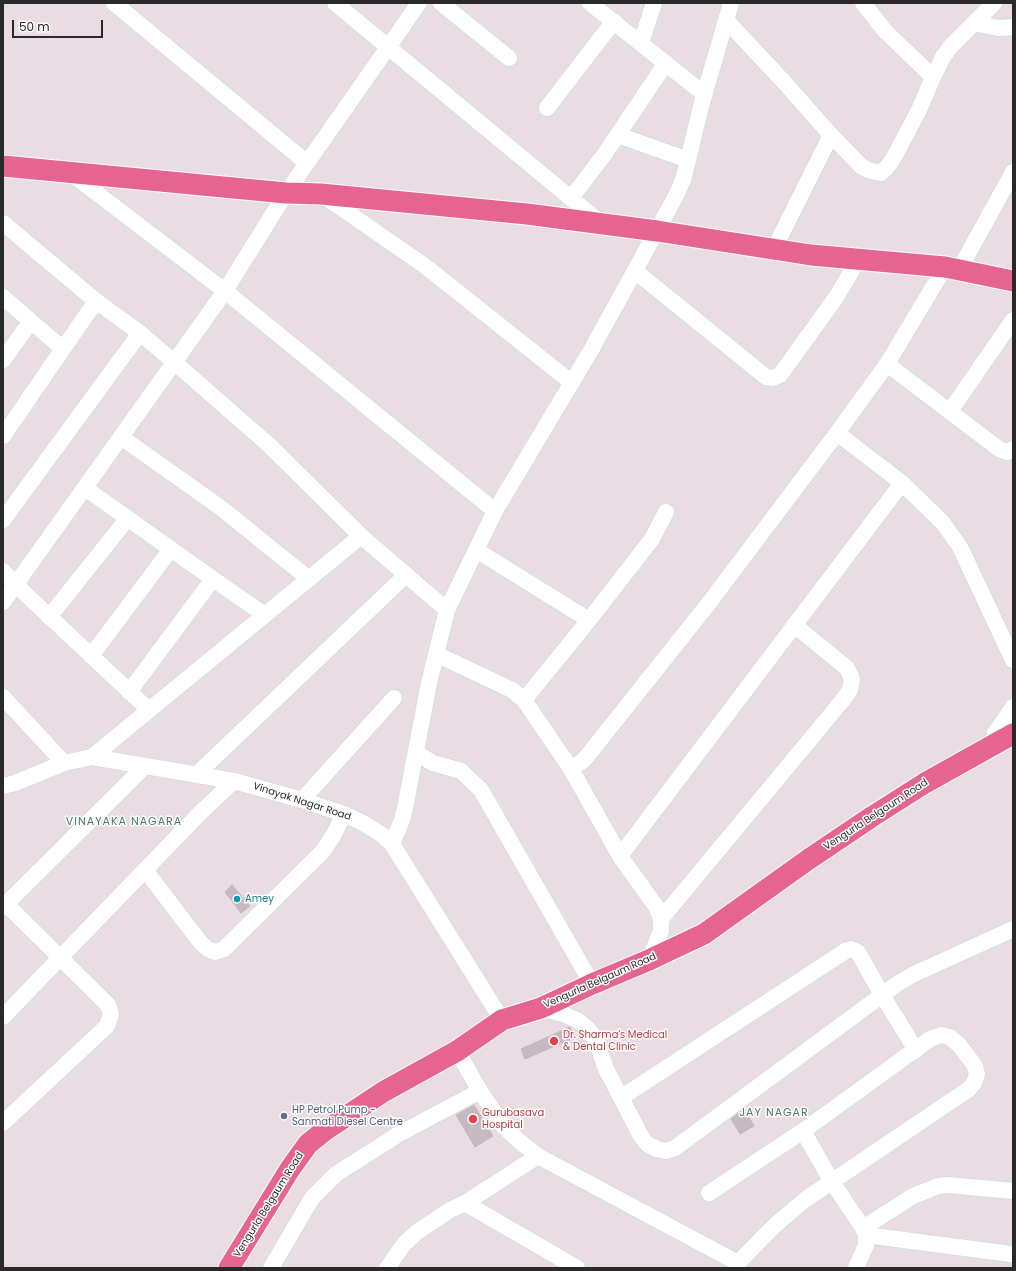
<!DOCTYPE html>
<style>
body{margin:0}
#map{position:relative;width:1016px;height:1271px;overflow:hidden;background:#eadce3;font-family:Poppins,sans-serif}
canvas{display:block}
.frame{position:absolute;inset:0;border:4px solid #292929;pointer-events:none}
.scale{position:absolute;left:12px;top:20px;width:91px;height:18px;box-sizing:border-box;border:2px solid #292929;border-top:0;padding-left:5px;font-size:12px;line-height:14px;white-space:nowrap;color:#292929;-webkit-text-stroke:3px #fff;paint-order:stroke}
</style>
<div id="map">
<canvas width="1016" height="1271"></canvas>
<div class="frame"></div>
<div class="scale">50 m</div>
</div>
<script>
const ctx = document.querySelector('canvas').getContext('2d');
ctx.lineJoin = 'round';
function fill(path, color) { ctx.fillStyle = color; ctx.fill(path, 'evenodd'); }
const shape = rows => new Path2D(rows.map(r => 'M' + r).join(''));
function stroke(path, color, width, dash) { ctx.strokeStyle = color; ctx.lineWidth = width; ctx.lineCap = dash ? 'butt' : 'round'; ctx.setLineDash(dash || []); ctx.stroke(path); }
function write(font, color, halo, rows, align = 'center') {
  ctx.font = font + ' Poppins,sans-serif'; ctx.lineWidth = 3; ctx.setLineDash([]); ctx.textBaseline = 'middle'; ctx.strokeStyle = halo; ctx.fillStyle = color; for (const [text, x, y, turn = 0] of rows) {
    ctx.save(); ctx.translate(x, y); ctx.rotate((+turn || 0) * Math.PI / 180); ctx.textAlign = isNaN(turn) ? turn : align; if (halo) ctx.strokeText(text, 0, 0); ctx.fillText(text, 0, 0); ctx.restore();
  }
}
const building = shape([
 [232,885,250,906,241,913,225,892,232,885],
 [570,1027,575,1037,525,1059,521,1049,570,1027],
 [474,1105,493,1136,475,1147,456,1115,474,1105],
 [744,1109,754,1126,740,1134,731,1119,744,1109]
]);
const minor = shape([
 [114,3,307,163],
 [335,3,602,224],
 [441,3,509,58],
 [590,3,704,94],
 [863,3,885,31,933,77],
 [726,20,783,81,831,135,861,166,868,170,881,173,887,167,893,159,919,110,933,77,943,57,951,46,994,3],
 [975,23,998,28,1013,27],
 [641,43,654,3],
 [547,108,614,21],
 [618,135,688,160],
 [69,172,225,291,495,511],
 [321,194,425,266,571,382],
 [571,198,604,155,666,63],
 [3,223,96,301,140,333,174,362,270,446,361,536,447,610],
 [774,249,831,135],
 [959,270,1013,172],
 [635,271,766,377,773,378,780,375,835,299,851,272,857,259],
 [3,297,63,349],
 [3,360,31,321],
 [887,364,999,449,1007,452,1013,449],
 [950,411,1013,320],
 [837,433,902,483,943,523,960,547,1013,660],
 [3,436,96,301],
 [121,437,221,508,309,579],
 [85,488,213,579,129,692],
 [3,520,140,333],
 [476,550,589,620],
 [3,571,16,585,149,710],
 [213,579,265,615],
 [3,602,225,291,286,193,419,3],
 [49,617,128,518],
 [436,654,512,690,524,700,571,769,620,856,657,908,661,919,661,931,649,960],
 [91,656,171,549],
 [3,697,64,763],
 [524,700,589,620,652,539,666,512],
 [992,745,995,733,1013,707],
 [416,753,433,763,461,771,481,790,592,984],
 [92,757,361,536],
 [571,769,584,760,709,603,837,433,887,364,945,267],
 [197,774,406,575],
 [3,786,15,783,64,763,92,757,234,781,302,800,344,814,363,823,381,834,392,844,502,1020],
 [302,800,394,698],
 [392,844,402,820,405,808,429,683,447,610,495,511,590,352,677,194,684,177,701,106,731,3],
 [620,856,902,483],
 [145,870,201,943,208,949,215,952,224,949,323,851,333,836,344,814],
 [3,907,145,766],
 [661,919,842,701,850,690,852,679,847,668,794,625],
 [541,1008,563,1014,577,1020,588,1029,595,1038,606,1069,641,1136,647,1144,657,1149,666,1151,675,1148,897,984,912,975,1013,929],
 [3,1017,201,812,234,781],
 [457,1051,480,1091,504,1127,518,1140,538,1156,738,1263,773,1227,806,1199,969,1089,974,1083,977,1074,975,1066,960,1046,950,1037,941,1035,930,1039,803,1131,709,1193],
 [622,1097,847,950,851,949,858,952,882,995,916,1050],
 [3,1123,107,1026,111,1014,108,1005,6,904],
 [803,1131,832,1182,863,1228,866,1235,866,1245,856,1268],
 [465,1203,577,1268],
 [863,1228,913,1196,938,1186,948,1185,1013,1191],
 [866,1235,1011,1254],
 [271,1268,312,1198,336,1174,399,1134,480,1091],
 [387,1268,404,1244,417,1232,450,1210,465,1203,538,1156]
]);
const major = shape([
 [3,166,286,193,321,194,527,214,657,231,811,255,945,267,1013,281],
 [229,1268,290,1169,308,1144,324,1131,383,1092,457,1051,502,1020,541,1008,592,984,649,960,704,934,809,859,873,816,925,783,1013,734]
]);
const markers = [
 [237,899,4,"#0f9aa8"],
 [554,1041,5,"#e0444e"],
 [284,1116,4,"#5c6f8a"],
 [473,1119,5,"#e0444e"]
];
const streetNames = [
 ["Vinayak Nagar Road",302,802,18],
 ["Vengurla Belgaum Road",876,815,-33],
 ["Vengurla Belgaum Road",600,981,-24],
 ["Vengurla Belgaum Road",269,1205,-58]
];
const cultureNames = [
 ["Amey",245,899]
];
const healthNames = [
 ["Dr. Sharma's Medical",563,1035],
 ["& Dental Clinic",563,1047],
 ["Gurubasava",482,1113],
 ["Hospital",482,1125]
];
const serviceNames = [
 ["HP Petrol Pump -",292,1110],
 ["Sanmati Diesel Centre",292,1122]
];
const neighbourhoodNames = [
 ["VINAYAKA NAGARA",124,822],
 ["JAY NAGAR",774,1113]
];
fill(building, '#c6bac0');
stroke(building, '#c5b6bd', 1);
stroke(minor, '#d1e1dc', 18);
stroke(major, '#fff', 23);
stroke(minor, '#fff', 16);
stroke(major, '#e66590', 21);
for (const [x, y, r, color] of markers) { const dot = new Path2D(); dot.arc(x, y, r, 0, 2 * Math.PI); ctx.fillStyle = color; ctx.fill(dot); stroke(dot, '#fff', 1.5); }
write('10px', '#292929', '#fff', streetNames);
write('10px', '#0d838f', '#fff', cultureNames, 'left');
write('10px', '#be3a42', '#fff', healthNames, 'left');
write('10px', '#4e5e75', '#fff', serviceNames, 'left');
ctx.letterSpacing = '1px';
write('11px', '#4d766b', '#fff', neighbourhoodNames);
ctx.letterSpacing = '0px';
</script>
